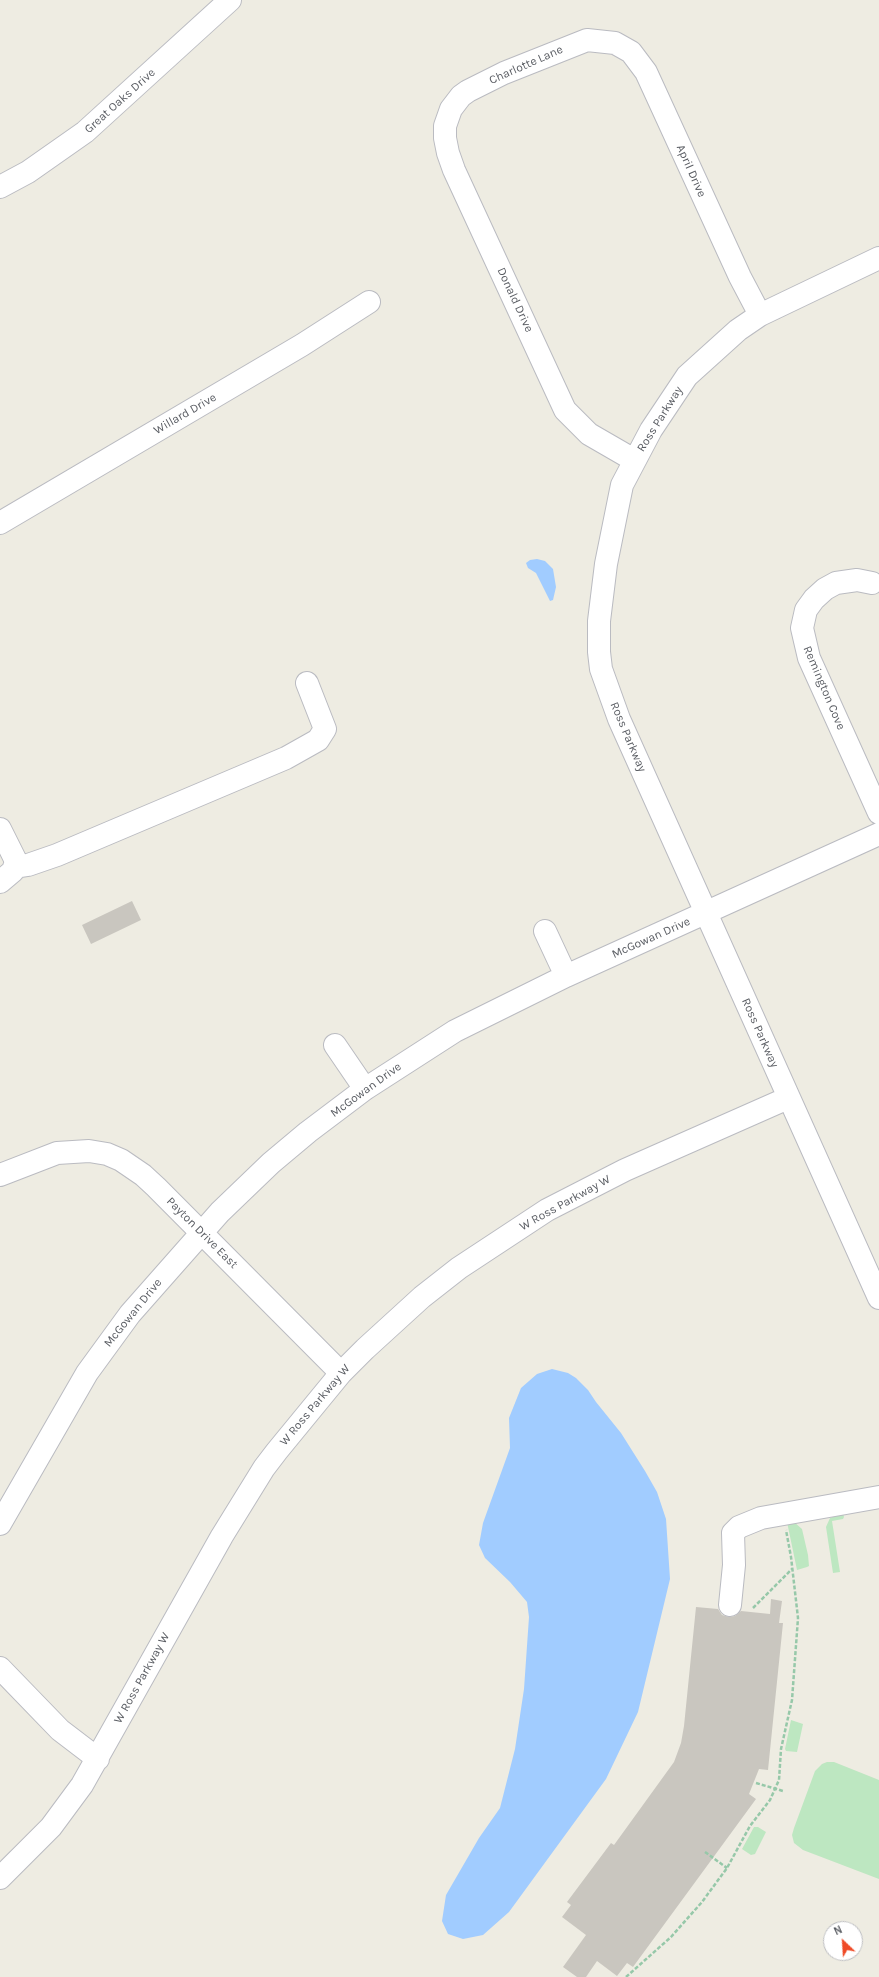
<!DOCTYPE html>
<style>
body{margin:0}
#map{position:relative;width:879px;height:1977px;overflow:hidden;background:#eeece2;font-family:Karla,sans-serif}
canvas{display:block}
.north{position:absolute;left:823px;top:1921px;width:40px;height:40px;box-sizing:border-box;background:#fff;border:1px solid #bdbec1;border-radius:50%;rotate:335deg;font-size:11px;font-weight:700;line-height:16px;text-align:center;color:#5a5d63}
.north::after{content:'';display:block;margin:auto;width:14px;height:18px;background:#ef4a26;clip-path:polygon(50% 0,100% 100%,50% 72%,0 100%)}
</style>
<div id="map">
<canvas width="879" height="1977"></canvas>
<div class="north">N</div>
</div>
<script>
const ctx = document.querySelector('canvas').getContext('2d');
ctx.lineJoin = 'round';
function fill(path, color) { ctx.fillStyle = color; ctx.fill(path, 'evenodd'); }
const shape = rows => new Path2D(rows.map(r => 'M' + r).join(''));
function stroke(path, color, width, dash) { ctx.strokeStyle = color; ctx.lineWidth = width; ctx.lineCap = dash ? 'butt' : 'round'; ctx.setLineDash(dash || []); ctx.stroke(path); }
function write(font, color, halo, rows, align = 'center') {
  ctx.font = font + ' Karla,sans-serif'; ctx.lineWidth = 3; ctx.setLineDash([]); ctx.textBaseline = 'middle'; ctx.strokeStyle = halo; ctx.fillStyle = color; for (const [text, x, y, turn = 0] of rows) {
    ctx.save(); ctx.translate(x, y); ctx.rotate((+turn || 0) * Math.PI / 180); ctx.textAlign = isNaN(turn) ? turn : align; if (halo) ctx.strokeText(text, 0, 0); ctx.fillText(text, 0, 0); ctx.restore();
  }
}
const green = shape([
 [843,1513,844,1517,843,1519,832,1521,840,1572,833,1573,826,1527,830,1518],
 [787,1522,794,1522,802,1529,808,1555,809,1566,807,1567,797,1570],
 [791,1720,803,1724,797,1752,786,1751,785,1749],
 [827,1762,834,1762,879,1780,879,1879,803,1850,794,1843,792,1835,794,1828,815,1771,822,1764],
 [754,1827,758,1827,766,1832,755,1854,751,1855,742,1849]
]);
const water = shape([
 [537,559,545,561,553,569,556,587,553,600,550,601,536,573,528,568,526,563,530,560],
 [552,1369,568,1373,576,1378,588,1390,596,1402,621,1433,645,1471,657,1492,666,1519,670,1579,638,1712,606,1779,509,1912,483,1935,463,1939,448,1934,442,1921,446,1895,479,1838,500,1808,515,1749,524,1689,529,1617,527,1602,510,1582,485,1558,479,1545,483,1523,510,1448,509,1418,521,1388,537,1374]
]);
const building = shape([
 [132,901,141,920,91,944,82,925],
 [771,1599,782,1601,779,1623,783,1623,768,1770,759,1769,749,1794,756,1799,633,1967,627,1963,617,1976,597,1961,586,1977,577,1977,563,1967,586,1935,562,1917,571,1905,567,1902,611,1843,614,1845,674,1762,681,1743,684,1726,696,1607,718,1609,722,1615,729,1617,735,1616,741,1611,770,1614]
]);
const path = shape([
 [753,1608,792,1569],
 [756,1783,783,1791],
 [705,1852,727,1868],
 [626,1977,671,1937,702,1902,727,1868,750,1826,770,1800,779,1780,781,1749,792,1700,798,1618,791,1557,786,1530]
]);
const minor = shape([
 [0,187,28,172,85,132,230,0],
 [879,258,760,315,738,330,687,376,651,430,622,485,606,564,599,621,599,652,601,669,619,719,879,1298],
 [634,460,589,434,565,410,454,170,448,153,445,138,445,126,451,109,461,96,468,91,504,73,587,40,615,43,631,52,646,72,740,277,760,315],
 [0,523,302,345,369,302],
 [872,583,857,580,836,583,825,589,814,599,806,610,802,628,809,658,879,813],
 [0,829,16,861,13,871,0,882],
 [15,867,28,865,57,855,286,758,318,740,325,729,307,683],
 [545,931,566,976],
 [335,1045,365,1089],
 [0,1175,57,1153,89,1151,107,1154,121,1160,143,1175,156,1187,341,1373],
 [0,1524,87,1373,130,1314,220,1212,271,1163,308,1132,365,1089,455,1031,566,976,879,834],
 [730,1605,734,1565,733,1533,739,1527,761,1518,879,1497],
 [0,1668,60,1730,98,1759],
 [0,1878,51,1827,82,1785,222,1536,264,1468,277,1451,341,1373,365,1349,422,1297,459,1268,547,1210,625,1170,788,1098]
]);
const streetNames = [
 ["Charlotte Lane",526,65,-24],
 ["Great Oaks Drive",120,101,-42],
 ["April Drive",691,171,66],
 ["Donald Drive",515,300,65],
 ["Willard Drive",185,414,-30],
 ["Ross Parkway",660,419,-58],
 ["Remington Cove",824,688,67],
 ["Ross Parkway",628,737,67],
 ["McGowan Drive",651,938,-24],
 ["Ross Parkway",760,1033,66],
 ["McGowan Drive",366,1090,-36],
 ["W Ross Parkway W",565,1203,-29],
 ["Payton Drive East",202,1233,45],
 ["McGowan Drive",133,1313,-51],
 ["W Ross Parkway W",315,1405,-50],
 ["W Ross Parkway W",142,1678,-61]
];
fill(green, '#bde7c1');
fill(water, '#a1ccff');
fill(building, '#c9c6bf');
stroke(minor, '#babbc1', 24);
stroke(path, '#96c8a9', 2.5, [4, 2]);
stroke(minor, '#fff', 22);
write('12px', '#5a5d63', '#fff', streetNames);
</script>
